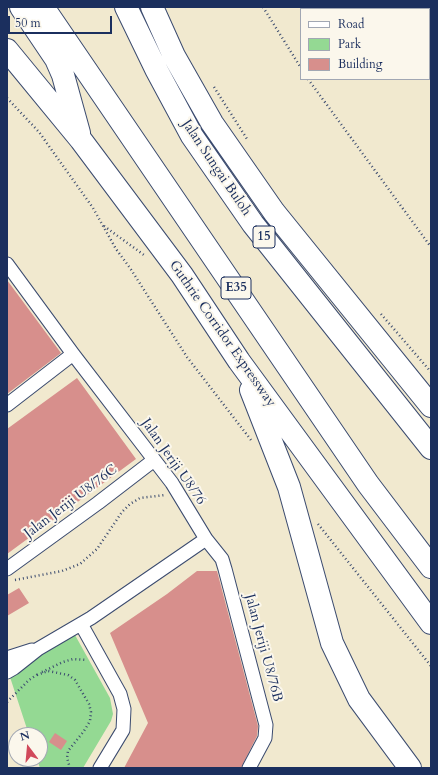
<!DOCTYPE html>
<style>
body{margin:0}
#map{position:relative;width:438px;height:775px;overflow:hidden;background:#f1e9cf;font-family:Cardo,serif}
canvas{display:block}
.frame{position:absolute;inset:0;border:8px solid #1b2f5e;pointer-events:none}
.legend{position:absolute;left:300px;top:8px;width:130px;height:72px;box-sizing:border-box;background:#fbf7ec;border:1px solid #a1a7b3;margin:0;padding:5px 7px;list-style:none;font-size:12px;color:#1b2f5e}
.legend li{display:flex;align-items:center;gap:8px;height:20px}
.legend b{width:20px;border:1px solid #a1a7b3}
.north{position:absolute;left:8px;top:727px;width:40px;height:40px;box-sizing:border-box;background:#fbf7ec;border:1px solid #a1a7b3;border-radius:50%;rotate:344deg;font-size:11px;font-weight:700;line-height:16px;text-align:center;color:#1b2f5e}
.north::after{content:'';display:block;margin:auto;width:14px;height:18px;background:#d1495b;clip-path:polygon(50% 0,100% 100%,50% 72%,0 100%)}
.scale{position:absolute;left:8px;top:16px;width:104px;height:18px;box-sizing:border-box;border:2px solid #1b2f5e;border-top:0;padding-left:5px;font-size:12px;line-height:14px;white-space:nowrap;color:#1b2f5e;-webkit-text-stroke:3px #fbf7ec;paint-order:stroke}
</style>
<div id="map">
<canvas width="438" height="775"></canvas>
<div class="frame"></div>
<ul class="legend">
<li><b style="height:5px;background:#fff"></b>Road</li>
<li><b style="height:11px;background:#94d993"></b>Park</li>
<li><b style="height:11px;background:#d78f8c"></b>Building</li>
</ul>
<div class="north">N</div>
<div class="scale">50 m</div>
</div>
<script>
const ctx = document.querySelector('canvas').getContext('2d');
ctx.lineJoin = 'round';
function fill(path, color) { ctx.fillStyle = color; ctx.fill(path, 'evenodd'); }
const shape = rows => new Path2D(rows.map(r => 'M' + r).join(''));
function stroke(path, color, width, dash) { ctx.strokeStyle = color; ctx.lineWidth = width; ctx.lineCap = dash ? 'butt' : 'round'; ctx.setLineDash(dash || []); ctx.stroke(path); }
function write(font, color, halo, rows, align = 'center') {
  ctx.font = font + ' Cardo,serif'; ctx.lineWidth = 4; ctx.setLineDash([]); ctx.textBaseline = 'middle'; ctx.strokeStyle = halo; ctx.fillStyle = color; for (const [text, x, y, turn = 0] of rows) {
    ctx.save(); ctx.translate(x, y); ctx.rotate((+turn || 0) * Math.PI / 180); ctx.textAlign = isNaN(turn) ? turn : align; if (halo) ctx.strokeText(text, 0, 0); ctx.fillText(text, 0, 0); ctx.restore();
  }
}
const green = shape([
 [339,7,431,7,431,25,429,24,429,9,349,9],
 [75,635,110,698,113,714,111,721,83,768,40,768,37,759,40,759,40,735,29,735,9,674,65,638]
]);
const building = shape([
 [7,280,61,353,7,394],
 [77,378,136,459,7,554,7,429],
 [197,571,217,571,258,726,257,736,241,768,124,768,148,723,110,633,167,594],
 [19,588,29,603,7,616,7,595],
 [55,733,67,741,61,750,49,742]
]);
const path = shape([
 [263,7,301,68],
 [308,79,431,247],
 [214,87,247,139],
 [7,98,39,132,93,208,116,249,130,268,187,357,251,440],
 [104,226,144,255],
 [381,314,431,372],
 [318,524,431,666],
 [15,580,62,571,80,564,97,549,122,512,130,504,140,498,165,495],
 [42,672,63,662,73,659,86,660],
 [37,675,48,671,68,675,75,680,89,704,91,712,90,721,84,731,68,751,67,758,70,768],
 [7,702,29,680,38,674]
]);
const minor = shape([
 [7,264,73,354,172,483,206,539,222,559,225,569,266,725,265,738,249,768],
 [7,405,73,354],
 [7,569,98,503,154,460],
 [81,624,120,694,124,709,123,730,100,768],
 [7,658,32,650],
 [7,672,14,668,38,649,91,618,206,539]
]);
const trunk = shape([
 [126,7,156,69,192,136,253,224,431,448],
 [152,7,174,56,212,123,274,212,431,406]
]);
const motorway = shape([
 [21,7,56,59,63,75,79,133],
 [43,7,368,484,431,567],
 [7,50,81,140,182,275,239,361,431,623],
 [251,390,289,487,332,643,359,699,410,768]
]);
const shields = [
 [264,237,22],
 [236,288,30]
];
const shieldNames = [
 ["15",264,237],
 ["E35",236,288]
];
const streetNames = [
 ["Jalan Sungai Buloh",216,168,56],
 ["Guthrie Corridor Expressway",222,334,55],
 ["Jalan Jeriji U8/76",173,462,55],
 ["Jalan Jeriji U8/76C",71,502,-37],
 ["Jalan Jeriji U8/76B",263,648,75]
];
fill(green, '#94d993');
fill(building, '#d78f8c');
stroke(minor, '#3b4b6f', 15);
stroke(trunk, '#3b4b6f', 24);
stroke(motorway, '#3b4b6f', 24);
stroke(path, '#3b4b6f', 2.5, [1, 3]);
stroke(minor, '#fff', 13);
stroke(trunk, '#fff', 22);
stroke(motorway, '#fff', 22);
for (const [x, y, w] of shields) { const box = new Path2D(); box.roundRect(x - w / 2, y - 11, w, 22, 3); ctx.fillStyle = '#fbf7ec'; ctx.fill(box); stroke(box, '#1b2f5e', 1); }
write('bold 13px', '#1b2f5e', null, shieldNames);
write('14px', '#1b2f5e', '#fbf7ec', streetNames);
</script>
